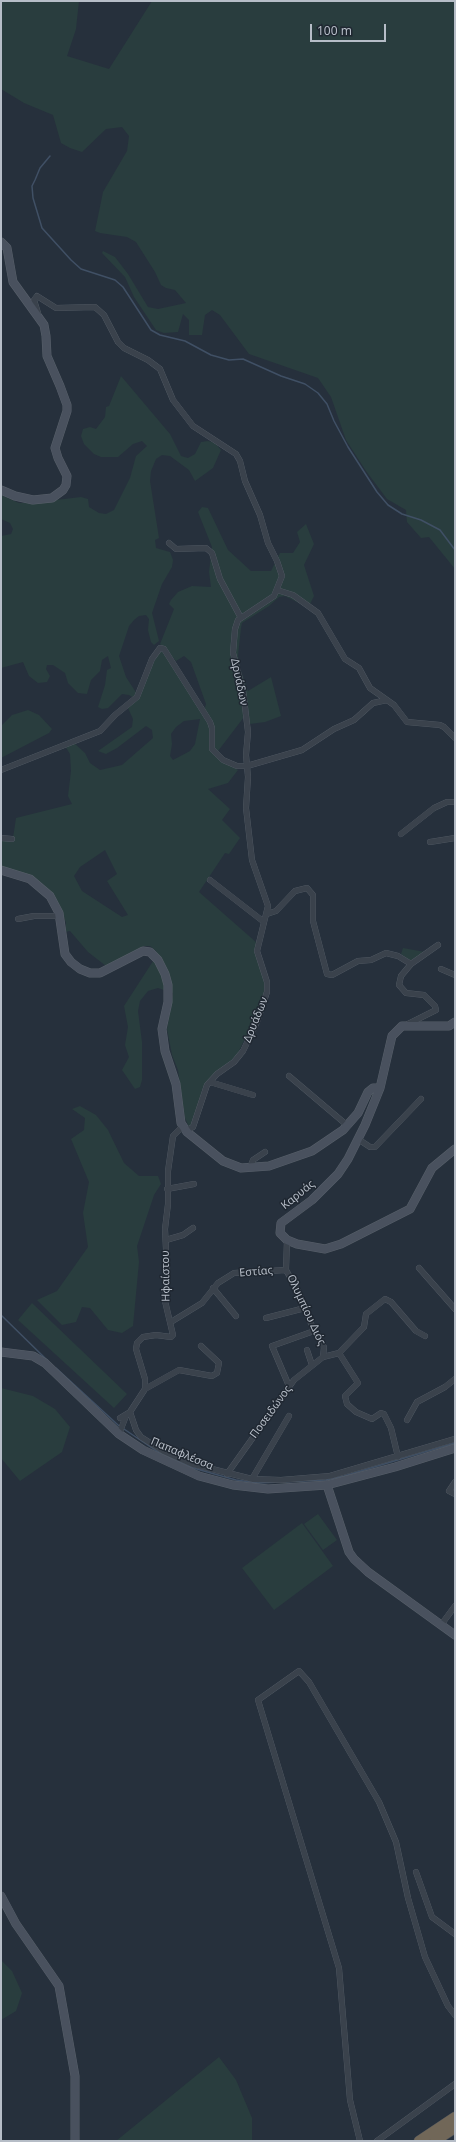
<!DOCTYPE html>
<meta charset="utf-8">
<style>
body{margin:0}
#map{position:relative;width:456px;height:2142px;overflow:hidden;background:#26303c;font-family:"Noto Sans",sans-serif}
canvas{display:block}
.frame{position:absolute;inset:0;border:2px solid #b6bdc7;pointer-events:none}
.scale{position:absolute;left:310px;top:24px;width:76px;height:18px;box-sizing:border-box;border:2px solid #b6bdc7;border-top:0;padding-left:5px;font-size:12px;line-height:14px;white-space:nowrap;color:#b6bdc7;-webkit-text-stroke:3px #1f2731;paint-order:stroke}
</style>
<div id="map">
<canvas width="456" height="2142"></canvas>
<div class="frame"></div>
<div class="scale">100 m</div>
</div>
<script>
const ctx = document.querySelector('canvas').getContext('2d');
ctx.lineJoin = 'round';
function fill(path, color) { ctx.fillStyle = color; ctx.fill(path, 'evenodd'); }
const shape = rows => new Path2D(rows.map(r => 'M' + r).join(''));
function stroke(path, color, width, dash) { ctx.strokeStyle = color; ctx.lineWidth = width; ctx.lineCap = dash ? 'butt' : 'round'; ctx.setLineDash(dash || []); ctx.stroke(path); }
function write(font, color, halo, rows, align = 'center') {
  ctx.font = font + ' "Noto Sans",sans-serif'; ctx.lineWidth = 3; ctx.setLineDash([]); ctx.textBaseline = 'middle'; ctx.strokeStyle = halo; ctx.fillStyle = color; for (const [text, x, y, turn = 0] of rows) {
    ctx.save(); ctx.translate(x, y); ctx.rotate((+turn || 0) * Math.PI / 180); ctx.textAlign = isNaN(turn) ? turn : align; if (halo) ctx.strokeText(text, 0, 0); ctx.fillText(text, 0, 0); ctx.restore();
  }
}
const green = shape([
 [1,1,79,1,76,29,67,56,109,69,152,1,455,1,455,569,429,537,421,538,407,522,406,510,387,499,366,471,346,440,331,397,318,378,249,354,220,315,212,310,205,315,202,335,189,335,189,320,183,314,178,332,164,333,156,330,134,297,125,277,102,253,103,251,115,257,128,274,148,307,158,309,186,303,175,290,166,288,161,285,155,272,136,242,127,237,100,233,95,231,103,192,127,151,129,136,122,127,106,129,82,152,70,148,61,143,53,115,24,103,1,89],
 [121,376,170,434,181,456,188,458,195,454,201,442,208,441,215,443,221,450,213,468,195,481,189,470,170,456,162,455,156,459,151,471,150,481,159,538,155,540,156,548,170,552,173,560,172,567,162,584,152,613,159,641,154,645,151,642,148,630,149,619,146,615,139,616,134,620,129,626,119,656,126,677,137,694,134,698,129,695,122,694,108,708,102,709,98,707,105,685,107,670,111,668,108,656,102,660,100,671,91,680,87,694,78,693,68,683,65,673,53,665,47,665,46,669,50,676,47,682,38,683,29,676,23,662,1,668,1,536,11,534,13,529,10,523,1,519,1,495,19,503,31,503,81,497,88,499,89,507,99,513,106,514,114,510,130,478,136,456,147,446,142,441,133,444,118,457,101,457,94,454,84,444,81,436,83,429,90,427,96,429,105,417,106,407,109,406],
 [202,507,208,508,228,550,251,571,271,571,280,553,293,553,300,542,297,532,306,524,314,544,304,565,314,596,310,604,303,605,285,596,279,597,269,606,242,623,241,628,238,656,240,668,248,691,271,677,281,716,265,722,250,724,244,717,215,755,238,770,228,783,208,789,230,809,222,820,240,838,229,854,225,853,199,892,257,943,265,977,265,997,237,1055,202,1090,192,1124,189,1127,185,1118,178,1070,172,1055,167,1029,173,993,158,988,148,991,140,1001,138,1011,142,1042,142,1080,140,1087,135,1089,122,1070,129,1057,125,1045,128,1027,124,1006,157,955,156,951,150,946,144,946,106,966,88,952,70,931,65,932,66,923,60,906,43,884,34,878,1,868,1,841,13,838,16,818,72,804,68,796,71,771,70,754,65,746,74,743,85,753,90,763,100,770,122,765,153,738,152,730,146,726,117,748,106,754,98,751,132,727,133,719,128,708,160,651,163,652,204,711,206,704,191,662,184,656,176,661,160,644,174,609,169,604,171,600,178,592,192,586,211,587,209,572,212,547,198,512],
 [200,719,195,744,190,751,173,760,170,756,172,744,171,734,176,727,184,721],
 [105,850,117,874,107,881,128,915,122,917,82,891,74,876,80,867],
 [28,710,39,715,52,729,49,733,1,758,1,726,12,715],
 [403,948,425,952,412,962,401,954],
 [80,1106,96,1115,108,1130,124,1163,139,1176,158,1176,161,1184,154,1195,137,1246,139,1262,133,1326,122,1333,108,1330,90,1308,82,1307,76,1322,62,1325,37,1300,57,1291,88,1247,83,1213,89,1182,71,1139,84,1130,85,1118,72,1109],
 [32,1303,127,1394,114,1408,18,1320],
 [1,1388,33,1396,55,1409,70,1427,62,1452,20,1481,1,1458],
 [318,1514,337,1540,323,1550,304,1524],
 [302,1523,333,1566,274,1610,242,1568],
 [1,1960,12,1971,22,1993,16,2011,1,2020],
 [219,2057,236,2080,252,2118,252,2141,116,2141]
]);
const stream = shape([
 [50,156,40,168,35,180,32,186,33,198,42,228,71,260,81,269,115,280,123,287,151,330,160,335,185,341,211,355,229,360,243,359,281,376,305,384,318,393,327,404,334,421,348,447,377,492,388,505,402,514,421,520,440,530,455,550],
 [1,1315,47,1360],
 [56,1368,118,1425,158,1452,193,1468,236,1480,258,1483,326,1480,344,1476,455,1443]
]);
const street = shape([
 [38,313,34,300,37,296,56,308,95,307,104,315,118,342,124,348,148,360,160,369,173,400,193,426,236,454,240,461,245,481,260,515,268,543,277,561,282,576,274,596,238,620,235,629,233,653,243,690,248,732,246,755,248,777,246,808,252,860,268,906,257,951,267,982,267,992,257,1022,243,1051,234,1062,217,1074,207,1085,193,1127,189,1129,180,1129,173,1136,168,1171,168,1204,165,1229,167,1270,165,1301,173,1335,171,1337,156,1335,143,1337,137,1343,136,1349,145,1379,145,1389,130,1412,120,1418],
 [169,543,176,549,206,548,212,553,220,579,241,618],
 [277,590,293,595,318,613,345,659,359,668,370,688,394,705,407,722,440,725,444,727,455,738],
 [1,770,100,731,115,715,137,697,152,659,160,648,164,649,210,722,212,728,212,749,223,760,237,766,247,766,302,750,334,729,354,720,373,703,387,700],
 [401,834,434,808,447,802,455,802],
 [1,838,12,839],
 [430,842,455,838],
 [210,880,264,922],
 [267,914,276,911,295,891,307,888,313,895,313,921,327,974,332,975,358,961,371,960,386,953,398,956,411,964],
 [18,919,34,916,60,916],
 [441,969,455,975],
 [408,1024,436,1010,435,1006,424,995,406,993,399,985,401,976,411,964,438,945],
 [289,1076,348,1126],
 [210,1082,253,1095],
 [358,1139,370,1147,375,1147,421,1099],
 [250,1168,253,1160,265,1152],
 [167,1189,194,1184],
 [166,1240,183,1235,193,1228],
 [287,1240,286,1270,299,1293,314,1331,324,1347,323,1357],
 [419,1268,455,1309],
 [213,1288,236,1316],
 [266,1318,305,1308],
 [171,1322,202,1303,218,1283,234,1273,286,1270],
 [307,1350,312,1365],
 [339,1353,364,1327,366,1314,385,1299,391,1302,416,1331,425,1336],
 [289,1386,272,1346,314,1331],
 [145,1389,179,1370,212,1376,217,1373,219,1363,201,1346],
 [130,1412,136,1430,141,1437,163,1451,192,1464,252,1479,281,1480,330,1476,455,1439],
 [407,1420,417,1402,445,1387,455,1379],
 [119,1434,126,1416],
 [227,1474,294,1380,323,1357,339,1353,358,1383,345,1396,347,1404,356,1412,372,1419,381,1413,384,1414,391,1428,398,1457],
 [252,1479,289,1416],
 [455,1482,449,1491,455,1494],
 [441,1625,455,1606],
 [416,1872,432,1917,455,1934],
 [360,2141,350,2100,339,1968,258,1700,299,1671,309,1682,379,1802,396,1842,408,1898,425,1957,448,2006,455,2015],
 [377,2141,455,2084]
]);
const secondary = shape([
 [1,242,7,248,13,282,44,325,46,336,47,356,60,386,67,405,67,411,55,448,58,458,67,476,66,485,63,490,52,498,33,500,15,496,1,490],
 [1,870,30,879,50,896,59,913,65,954,71,962,80,969,90,973,100,973,143,951,150,952,158,960,165,974,168,985,168,1002,162,1029,165,1051,176,1084,181,1123,187,1132,223,1161,241,1168,269,1166,312,1151,343,1130,358,1113,368,1092,373,1088,380,1088],
 [455,1022,449,1026,402,1026,392,1036,380,1088,365,1125,348,1159,338,1174,312,1200,281,1223,280,1233,287,1240,297,1244,325,1249,341,1244,410,1209,432,1168,455,1149],
 [1,1352,33,1356,45,1363,119,1434,143,1450,199,1476,233,1485,268,1489,327,1485,395,1467,455,1448],
 [327,1485,349,1552,354,1559,368,1572,455,1635],
 [1,1896,16,1924,59,1986,75,2076,75,2141]
]);
const highway = shape([
 [419,2141,455,2117],
 [435,2141,455,2128]
]);
const streetNames = [
 ["Δρυάδων",239,682,78],
 ["Δρυάδων",256,1020,-68],
 ["Καρυάς",298,1195,-39],
 ["Εστίας",256,1272,-5],
 ["Ηφαίστου",166,1276,-91],
 ["Ολυμπίου Διός",306,1310,65],
 ["Ποσειδώνος",271,1412,-54],
 ["Παπαφλέσσα",182,1454,23]
];
fill(green, '#293d3e');
stroke(stream, '#405065', 1.5);
stroke(street, '#58606a', 6);
stroke(secondary, '#58606a', 9);
stroke(highway, '#454d57', 11);
stroke(street, '#3a424c', 5.5);
stroke(secondary, '#49515e', 8);
stroke(highway, '#716758', 10);
write('11px', '#b6bdc7', '#1f2731', streetNames);
</script>
